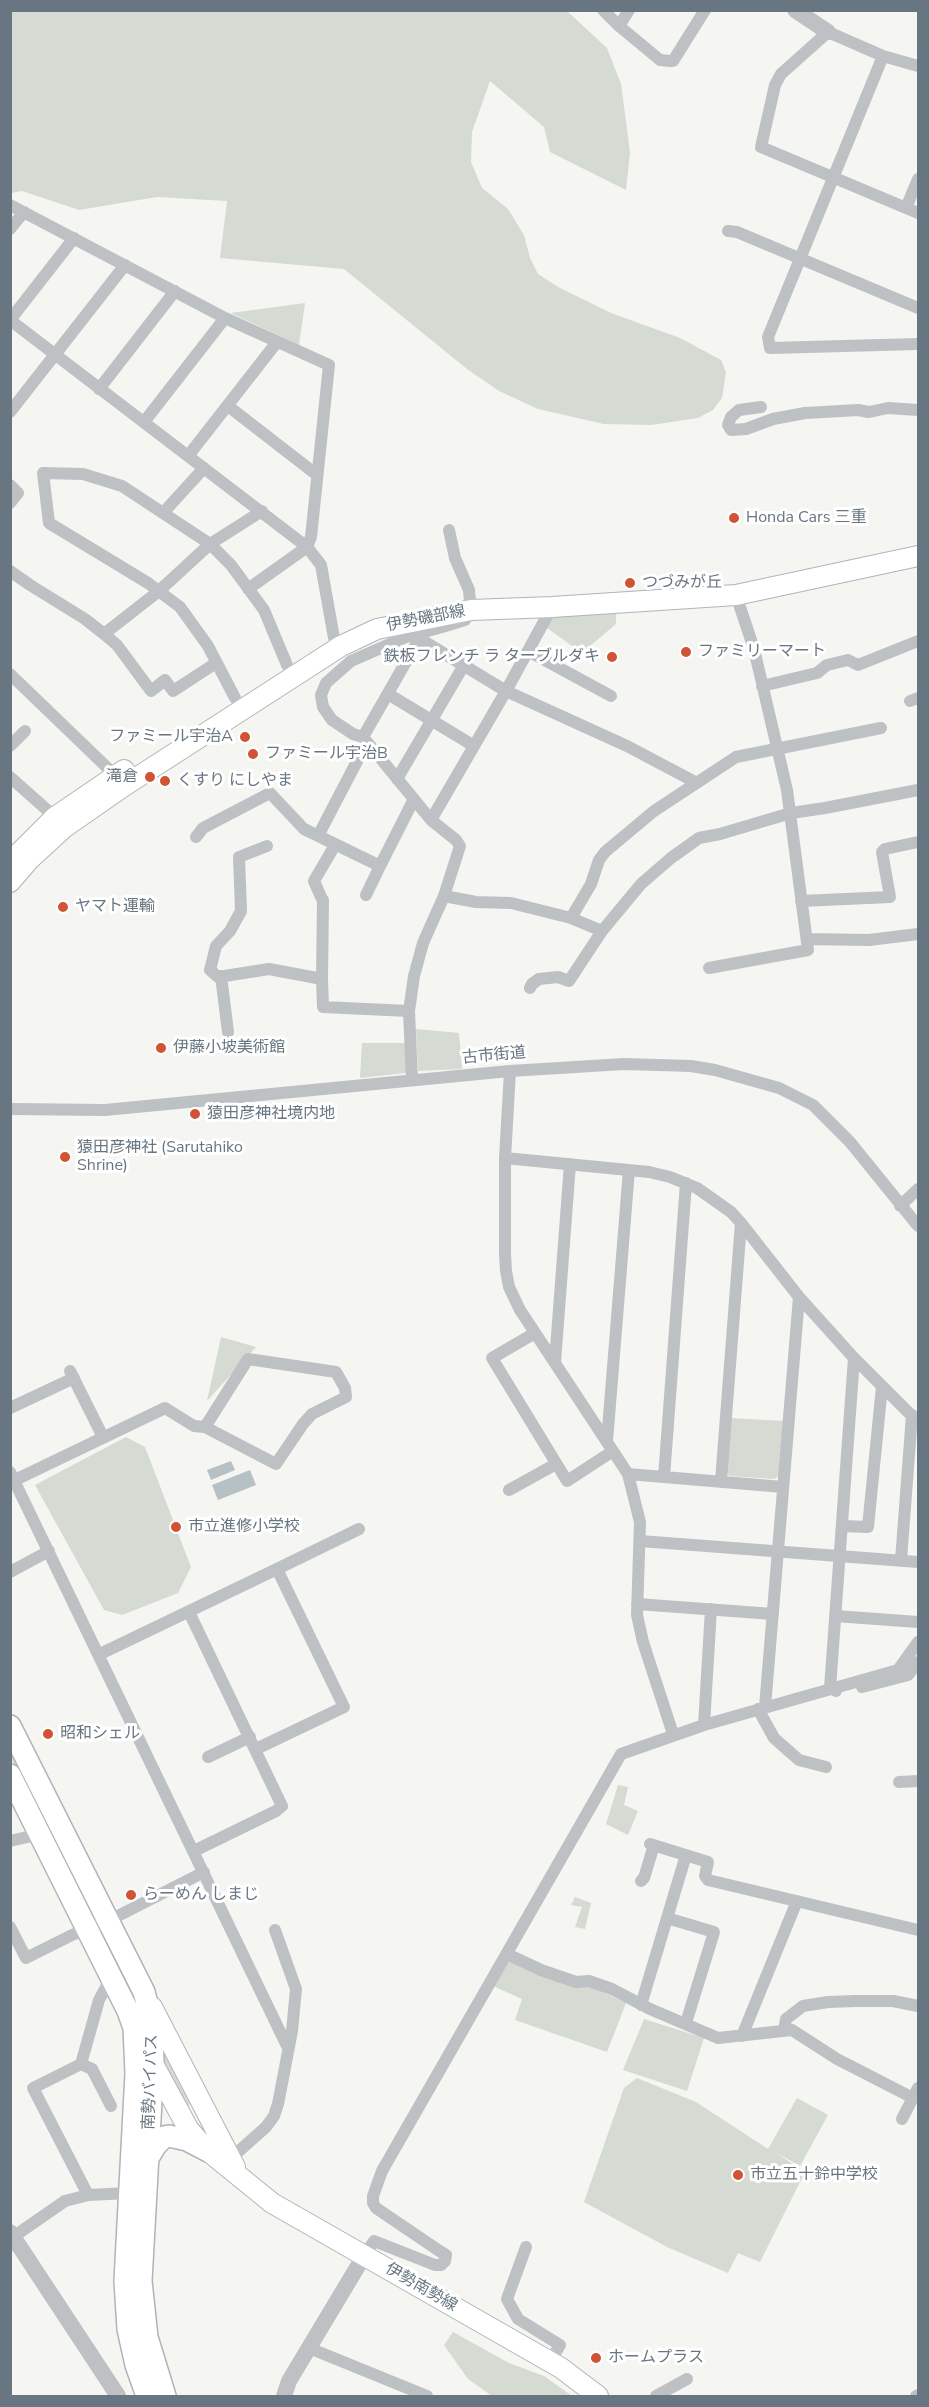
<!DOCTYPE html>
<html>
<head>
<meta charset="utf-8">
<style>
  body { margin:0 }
  #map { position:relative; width:929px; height:2407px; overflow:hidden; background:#f5f5f2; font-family:"Nunito Sans",sans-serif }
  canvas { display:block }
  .frame { position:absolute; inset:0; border:12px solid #677680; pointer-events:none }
</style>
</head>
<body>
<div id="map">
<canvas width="929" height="2407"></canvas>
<div class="frame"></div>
</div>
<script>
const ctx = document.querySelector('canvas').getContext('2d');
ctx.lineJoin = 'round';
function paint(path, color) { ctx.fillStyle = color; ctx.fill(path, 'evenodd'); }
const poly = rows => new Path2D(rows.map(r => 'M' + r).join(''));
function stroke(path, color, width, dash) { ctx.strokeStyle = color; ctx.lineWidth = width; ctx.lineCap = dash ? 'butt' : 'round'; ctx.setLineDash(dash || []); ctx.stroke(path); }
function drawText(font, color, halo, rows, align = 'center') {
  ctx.font = font + ' "Nunito Sans","Noto Sans JP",sans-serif'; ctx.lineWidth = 6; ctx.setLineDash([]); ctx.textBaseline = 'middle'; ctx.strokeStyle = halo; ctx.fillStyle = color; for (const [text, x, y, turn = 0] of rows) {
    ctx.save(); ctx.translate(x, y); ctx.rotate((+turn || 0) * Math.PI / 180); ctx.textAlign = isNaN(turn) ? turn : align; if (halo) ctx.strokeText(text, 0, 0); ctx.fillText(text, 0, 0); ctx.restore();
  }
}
paint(poly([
  [10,11,567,11,607,48,621,84,630,152,626,190,550,152,544,127,490,81,472,132,471,162,482,188,508,209,524,235,530,258,538,274,558,287,611,313,680,338,721,360,726,372,722,398,713,410,698,418,651,425,604,424,538,409,499,391,467,369,344,269,220,258,227,201,157,197,79,210,22,191,11,193],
  [305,303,299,345,231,313],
  [616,612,616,624,582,653,547,628,554,615],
  [416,1029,459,1033,462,1069,418,1071],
  [362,1043,408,1043,406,1073,360,1078],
  [221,1337,256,1347,207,1401],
  [730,1418,784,1421,780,1475,774,1479,729,1476,727,1472],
  [126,1437,145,1447,191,1567,178,1593,122,1615,104,1610,35,1485],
  [10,1745,90,1906,87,1909,11,1758],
  [618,1785,628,1787,624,1805,638,1811,628,1835,606,1824],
  [575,1897,591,1903,585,1929,575,1927,582,1907,571,1905],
  [507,1961,588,1985,626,2003,607,2052,515,2020,522,1999,493,1986],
  [644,2019,704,2038,687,2091,623,2070],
  [165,2055,190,2104,186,2107,159,2059],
  [637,2078,696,2102,768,2149,797,2098,828,2115,800,2166,775,2152,805,2172,760,2262,738,2253,728,2273,667,2247,584,2202,624,2088],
  [453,2332,509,2363,544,2376,572,2396,492,2396,468,2379,444,2345]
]), '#d5dad2');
paint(poly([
  [231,1461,235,1470,211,1480,207,1470],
  [250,1470,256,1485,218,1500,212,1485]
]), '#b5c1c4');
const primary = poly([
  [16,856,55,817,124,770],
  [10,882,29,860,65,827,124,786,341,646,377,629,471,610,552,607,736,595,918,556],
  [152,2007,235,2167],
  [151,2060,189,2130,208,2151,272,2203,561,2368,598,2396]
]);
const trunk = poly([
  [10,1726,144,1992,152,2022,153,2065,141,2281,147,2337,165,2396],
  [10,1775,128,2011,134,2028,136,2073,125,2281,128,2329,136,2365,147,2396],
  [148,2158,156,2145,164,2137,169,2136,187,2140,208,2151]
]);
stroke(primary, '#b0b5b8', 22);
stroke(trunk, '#b0b4b7', 24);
stroke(poly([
  [603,10,619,26,660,60,670,61,673,61,705,10],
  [619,26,629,10],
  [883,56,828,32,781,74,775,85,761,147,918,213],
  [918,66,883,56,768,337,770,348,918,344],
  [10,205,225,318,329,365,311,537,307,547,248,589],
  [906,208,918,179],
  [10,229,24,212],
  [728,231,737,232,918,308],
  [10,320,307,547,321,565,334,638],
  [10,320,74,238],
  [99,389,175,291],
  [228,406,317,475],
  [761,407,739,410,731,417,728,425,731,430,746,429,773,419,805,413,858,410,869,412,888,408,918,410],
  [10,412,125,265],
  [144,422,225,318],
  [188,456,277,342],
  [10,485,18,493,10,503],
  [163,513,204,468],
  [449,530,455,558,469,590,470,601],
  [10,571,30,585,85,619,104,634,117,645,151,691,165,680,173,691,216,663],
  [104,634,159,591,210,544,262,511],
  [528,651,611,696],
  [10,674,119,779],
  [762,686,817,673,827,665,848,660,858,665,918,641],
  [388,694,474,746],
  [235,698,208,646,180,607,148,583,49,523,43,473,83,474,122,486,210,544,231,565,264,610,287,665],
  [910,701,918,698],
  [363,737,415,646,425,642,506,691,627,746,697,783],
  [10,746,25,731],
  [10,777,55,817],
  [397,779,464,665],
  [431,820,506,691,552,607],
  [318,836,367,742],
  [196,837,203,828,270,793,304,829,380,866,414,799],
  [267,846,239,857,241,911,230,931,216,946,210,970,218,977,269,969,322,979,323,1007,409,1011],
  [366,895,380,866],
  [444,896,476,902,511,903,571,918,602,931,641,884,671,858,699,838,720,834,791,813,825,808,918,790],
  [321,897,314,881,335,845],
  [801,901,890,897,882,852,885,849,918,842],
  [571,918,591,884,599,860,605,852,654,811,736,757,881,728],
  [807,939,869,940,918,934],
  [709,968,808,950,787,790,754,649,736,595],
  [221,976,228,1032],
  [322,979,323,900],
  [530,988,532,984,539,979,558,977,569,981,602,931],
  [510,1071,505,1158,505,1254,506,1271,509,1287,520,1310,628,1474,640,1522,637,1615,643,1642,673,1734],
  [412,1080,409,1011,414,976,423,943,444,896,460,846,456,840,431,820,363,737,353,734,332,720,323,707,321,695,326,683,351,661,406,637,442,627,465,620,467,616],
  [10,1109,105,1110,510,1071,624,1064,691,1066,715,1070,779,1088,813,1105,850,1142,918,1226],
  [505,1158,649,1172,670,1177,697,1188,731,1212,741,1223,799,1297,854,1358,918,1422],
  [900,1206,918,1189],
  [535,1333,492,1358,567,1481,613,1451],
  [248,1359,336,1372,345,1388,346,1397,312,1414,303,1424,276,1464,205,1427,248,1359],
  [555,1362,570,1164],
  [70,1371,103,1437],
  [10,1408,74,1378],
  [607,1441,629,1170],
  [10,1472,287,2046],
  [628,1474,783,1487],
  [664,1477,686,1183],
  [15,1480,165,1408,194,1426,205,1427],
  [721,1481,741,1223],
  [509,1490,556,1464],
  [842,1526,868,1527,882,1386],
  [640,1541,918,1562],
  [901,1560,912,1415],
  [277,1569,359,1529],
  [10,1572,49,1551],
  [637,1604,773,1614],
  [189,1612,282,1806,276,1811,194,1851],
  [835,1616,918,1622],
  [100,1654,277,1569,344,1707,256,1749],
  [862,1687,908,1675,918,1662],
  [836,1691,830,1688,854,1358],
  [765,1707,799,1297],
  [758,1709,774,1738,799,1760,826,1767],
  [704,1725,711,1609],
  [208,1757,250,1737],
  [899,1782,918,1781],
  [10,1841,40,1834],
  [650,1844,708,1862,705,1876,708,1880,918,1930],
  [641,1881,644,1878,654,1845],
  [667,1918,714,1932,686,2023],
  [10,1927,26,1958,72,1935,108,1921,204,1872],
  [507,1954,541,1970,576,1982,589,1981,612,1989,650,2009,718,2038,792,2030,837,2059,913,2098],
  [111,1978,99,2000,81,2064,33,2088,88,2195,129,2193],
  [641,2005,686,1855],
  [784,2031,786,2019,803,2006,828,2002,855,2001,893,2001,918,2006],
  [742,2036,797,1901],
  [81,2064,92,2069,111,2106],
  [902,2119,918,2088],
  [230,2159,266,2127,274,2116,278,2104,292,2031,296,1989,275,1930],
  [13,2237,65,2201,88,2195],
  [526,2247,507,2299,518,2319,560,2345,550,2362],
  [364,2256,374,2241,435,2265,441,2265,445,2261,446,2255,441,2252,376,2208,373,2203,373,2196,382,2171,621,1754,704,1725,898,1670,918,1642],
  [309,2348,427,2396],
  [656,2396,687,2379],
  [916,2396,918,2395]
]), '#bdc1c4', 12);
stroke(poly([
  [795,10,828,32],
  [10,2232,118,2396],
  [284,2396,289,2381,364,2256]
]), '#bdc1c4', 16);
stroke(primary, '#fff', 20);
stroke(trunk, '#fff', 21);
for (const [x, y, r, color] of [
  [734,518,6,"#d15336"],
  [630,583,6,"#d15336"],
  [686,652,6,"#d15336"],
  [612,657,6,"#d15336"],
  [245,737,6,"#d15336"],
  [253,754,6,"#d15336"],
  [150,777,6,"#d15336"],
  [165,781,6,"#d15336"],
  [63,907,6,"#d15336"],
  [161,1048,6,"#d15336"],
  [195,1114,6,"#d15336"],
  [65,1157,6,"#d15336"],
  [176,1527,6,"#d15336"],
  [48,1734,6,"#d15336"],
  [131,1895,6,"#d15336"],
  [738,2175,6,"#d15336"],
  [596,2358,6,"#d15336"]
]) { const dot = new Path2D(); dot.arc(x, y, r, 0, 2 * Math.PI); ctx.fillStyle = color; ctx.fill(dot); stroke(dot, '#fff', 2); }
drawText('16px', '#677680', '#fff', [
  ["Honda Cars 三重",746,518],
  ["つづみが丘",642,583],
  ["ファミリーマート",698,652],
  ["鉄板フレンチ ラ ターブルダキ",600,657,"right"],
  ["ファミール宇治A",233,737,"right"],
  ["ファミール宇治B",265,754],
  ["滝倉",138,777,"right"],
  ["くすり にしやま",177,781],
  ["ヤマト運輸",75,907],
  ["伊藤小坡美術館",173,1048],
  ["猿田彦神社境内地",207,1114],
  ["猿田彦神社 (Sarutahiko",77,1148],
  ["Shrine)",77,1166],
  ["市立進修小学校",188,1527],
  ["昭和シェル",60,1734],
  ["らーめん しまじ",143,1895],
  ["市立五十鈴中学校",750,2175],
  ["ホームプラス",608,2358]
], 'left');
drawText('16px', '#677680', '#fff', [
  ["伊勢磯部線",426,619,-11],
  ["古市街道",494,1056,-5],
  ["南勢バイパス",151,2082,-88],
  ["伊勢南勢線",421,2288,30]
]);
</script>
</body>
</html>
